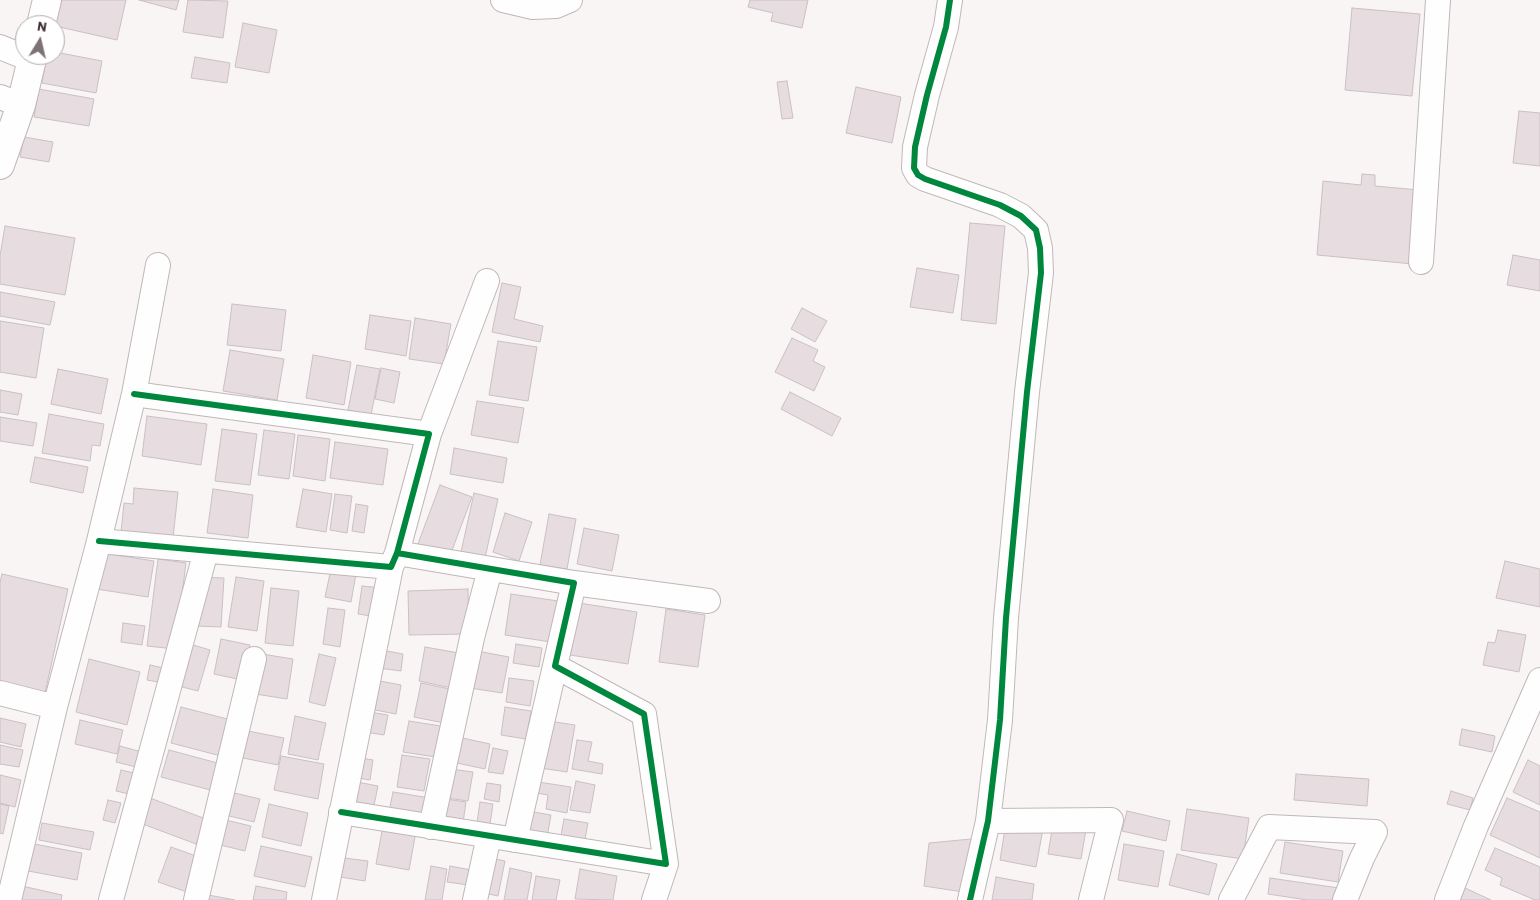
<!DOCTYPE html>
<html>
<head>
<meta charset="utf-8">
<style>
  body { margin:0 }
  #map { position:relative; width:1540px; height:900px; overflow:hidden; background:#faf5f5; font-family:Barlow,sans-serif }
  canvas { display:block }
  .north { position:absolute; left:15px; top:15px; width:50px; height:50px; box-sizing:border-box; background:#fff; border:1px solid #b1abab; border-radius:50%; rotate:9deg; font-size:14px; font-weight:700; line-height:20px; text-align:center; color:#3b2c2e }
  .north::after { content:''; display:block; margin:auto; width:18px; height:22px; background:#7e7274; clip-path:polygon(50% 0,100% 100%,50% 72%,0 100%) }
</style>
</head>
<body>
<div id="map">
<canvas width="1540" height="900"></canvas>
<div class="north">N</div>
</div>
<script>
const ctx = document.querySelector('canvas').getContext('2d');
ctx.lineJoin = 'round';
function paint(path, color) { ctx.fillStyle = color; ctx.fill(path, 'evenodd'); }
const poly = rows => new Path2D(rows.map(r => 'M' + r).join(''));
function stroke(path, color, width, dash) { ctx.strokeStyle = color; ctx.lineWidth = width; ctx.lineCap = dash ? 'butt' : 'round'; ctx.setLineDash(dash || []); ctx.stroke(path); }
const building = poly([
  [60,0,126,0,117,40,55,26,60,0],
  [139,0,179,0,176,10,139,0],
  [188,0,228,1,223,38,183,32,188,0],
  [750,0,808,0,802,28,771,21,773,13,748,7,750,0],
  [1352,8,1420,14,1412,96,1345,90,1352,8],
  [243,23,277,30,269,73,235,67,243,23],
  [55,52,102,61,96,93,42,83,47,55,55,55,55,52],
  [195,57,230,63,227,83,191,78,195,57],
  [787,81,793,118,782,119,777,82,787,81],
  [856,87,901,97,892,143,846,133,856,87],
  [39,89,94,99,89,126,34,117,39,89],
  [1519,111,1540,113,1540,166,1513,163,1519,111],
  [24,137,53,142,49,162,20,157,24,137],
  [1362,174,1375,175,1375,186,1419,190,1413,264,1317,255,1323,181,1361,185,1362,174],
  [970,223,1005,226,996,324,961,320,970,223],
  [5,226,75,238,65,295,0,284,0,256,5,226],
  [1513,255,1540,260,1540,291,1507,285,1513,255],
  [917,268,959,275,953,313,910,307,917,268],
  [502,283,521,287,514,319,543,326,540,342,492,332,502,283],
  [0,292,55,302,50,325,0,316,0,292],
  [232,304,286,310,281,351,227,345,232,304],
  [802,308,827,321,815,342,791,329,802,308],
  [370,315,411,321,406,356,365,349,370,315],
  [415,318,451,324,444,364,409,359,415,318],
  [0,321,44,328,36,378,0,372,0,321],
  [792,338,818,350,813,361,825,367,814,391,775,372,792,338],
  [498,341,537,347,528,401,489,395,498,341],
  [230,350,284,359,277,400,223,391,230,350],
  [313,355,351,362,344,405,306,398,313,355],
  [357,365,380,369,371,415,348,410,357,365],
  [381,368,400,372,394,403,375,399,381,368],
  [58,369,108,379,101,414,51,404,58,369],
  [0,390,22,394,18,415,0,412,0,390],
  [790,392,841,418,832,436,781,409,790,392],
  [477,401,524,408,518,443,471,435,477,401],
  [49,414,104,424,100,446,92,445,90,461,42,453,49,414],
  [147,416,207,424,201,465,142,456,147,416],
  [0,417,37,423,33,446,0,441,0,417],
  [222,429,257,434,250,485,215,481,222,429],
  [264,430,295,434,289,479,258,475,264,430],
  [298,435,330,439,325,481,293,476,298,435],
  [335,442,388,449,383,485,330,478,335,442],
  [454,448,507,458,503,483,450,474,454,448],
  [35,457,88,467,83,493,30,482,35,457],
  [440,485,472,497,448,561,416,549,440,485],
  [134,488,178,492,173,538,121,532,124,503,133,504,134,488],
  [213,489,253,495,248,538,207,533,213,489],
  [303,489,332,494,326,532,296,527,303,489],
  [474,493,498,499,485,558,461,552,474,493],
  [335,494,352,496,347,533,330,530,335,494],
  [356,504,368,506,364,533,352,531,356,504],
  [505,513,532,522,519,561,493,552,505,513],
  [549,514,576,519,567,569,540,565,549,514],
  [584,528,619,535,612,571,577,564,584,528],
  [102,553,154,561,148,597,96,589,102,553],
  [158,559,186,563,175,649,147,646,158,559],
  [1505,561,1540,569,1540,607,1496,598,1505,561],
  [331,569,356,574,351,602,325,597,331,569],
  [2,574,68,589,45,693,0,683,0,582,2,574],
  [199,577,224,578,221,627,196,626,199,577],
  [236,577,264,581,257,631,228,627,236,577],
  [362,586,382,588,378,617,358,614,362,586],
  [271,588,299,591,293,646,265,643,271,588],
  [468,589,469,634,409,635,408,591,468,589],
  [511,594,558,601,551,642,505,635,511,594],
  [579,603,637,612,628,664,570,655,579,603],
  [328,608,345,610,340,647,323,644,328,608],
  [666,609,705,615,698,667,659,662,666,609],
  [123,623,145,626,142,645,121,642,123,623],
  [1498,630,1526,635,1519,672,1483,665,1488,642,1495,643,1498,630],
  [221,639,250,645,242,680,214,674,221,639],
  [190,644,210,650,198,691,178,686,190,644],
  [516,644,542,648,539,667,513,663,516,644],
  [425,647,459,653,452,688,419,681,425,647],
  [381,650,403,654,401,671,378,668,381,650],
  [477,651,509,657,502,693,470,688,477,651],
  [262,654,293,659,287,699,255,694,262,654],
  [319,654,336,658,325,706,309,702,319,654],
  [89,659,140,672,127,725,76,712,89,659],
  [150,665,172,670,169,684,147,680,150,665],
  [509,678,534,681,530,706,506,702,509,678],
  [380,681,401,685,396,714,375,710,380,681],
  [421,683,450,689,444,723,414,717,421,683],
  [181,707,235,721,225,757,171,743,181,707],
  [505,707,531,711,526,739,501,735,505,707],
  [369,712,388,715,384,735,365,732,369,712],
  [295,716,326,723,318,760,288,754,295,716],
  [0,718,26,724,21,747,0,742,0,718],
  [80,720,123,730,117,754,75,744,80,720],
  [409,721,441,726,435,757,403,752,409,721],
  [549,721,575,725,567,772,540,768,549,721],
  [1462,729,1495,736,1492,752,1459,745,1462,729],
  [248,731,284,738,278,765,243,758,248,731],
  [458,737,490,744,485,769,452,762,458,737],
  [577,740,592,742,588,761,603,764,602,774,572,769,577,740],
  [0,745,23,750,19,767,0,764,0,745],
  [120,746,149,754,144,769,116,762,120,746],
  [493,748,508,751,503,774,488,772,493,748],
  [169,750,225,765,218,792,161,777,169,750],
  [402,755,430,759,424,791,397,787,402,755],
  [281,756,324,764,318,799,274,790,281,756],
  [355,757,373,760,370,780,352,777,355,757],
  [1528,760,1540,766,1540,805,1513,792,1528,760],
  [451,769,473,772,468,801,446,798,451,769],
  [121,770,143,775,138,796,116,791,121,770],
  [1296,774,1369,779,1367,806,1294,800,1296,774],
  [0,775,21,780,15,807,0,803,0,775],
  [352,781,378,786,372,815,346,810,352,781],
  [576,781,595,785,590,813,570,810,576,781],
  [538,782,571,787,567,813,546,809,548,795,536,793,538,782],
  [487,783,501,785,499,802,484,799,487,783],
  [226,791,260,799,254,822,221,814,226,791],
  [1451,791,1473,798,1470,810,1447,804,1451,791],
  [393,792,430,798,426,824,388,817,393,792],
  [150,798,206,819,196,844,140,823,150,798],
  [439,798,466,802,462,830,435,826,439,798],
  [1507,798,1540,812,1540,858,1490,835,1507,798],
  [108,800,121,803,115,823,103,820,108,800],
  [480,802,493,804,489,831,476,829,480,802],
  [0,804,9,806,3,834,0,833,0,804],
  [269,804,308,813,301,846,262,837,269,804],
  [1187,809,1249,818,1243,859,1181,850,1187,809],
  [528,811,551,815,546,843,524,840,528,811],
  [1127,811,1170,821,1166,841,1122,831,1127,811],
  [217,818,251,826,245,851,212,843,217,818],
  [564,819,588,823,583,850,559,846,564,819],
  [384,820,417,826,409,870,376,864,384,820],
  [42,823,94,832,90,850,39,840,42,823],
  [1006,823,1043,829,1036,867,1000,860,1006,823],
  [1053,824,1086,830,1081,859,1048,854,1053,824],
  [971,839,963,892,924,886,929,843,971,839],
  [1285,842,1343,851,1338,882,1280,873,1285,842],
  [34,844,82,853,77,880,28,871,34,844],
  [1124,844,1164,851,1158,887,1118,880,1124,844],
  [261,846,312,857,305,887,254,876,261,846],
  [171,847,199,857,187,892,158,882,171,847],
  [1495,848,1540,867,1540,900,1535,900,1500,885,1502,878,1485,870,1495,848],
  [1177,854,1217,864,1209,895,1169,885,1177,854],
  [337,857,368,861,365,881,334,876,337,857],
  [486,857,505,861,498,896,479,892,486,857],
  [431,866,447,869,442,900,425,900,431,866],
  [450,866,477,871,475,886,447,882,450,866],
  [510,868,532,873,527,900,504,900,510,868],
  [580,869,617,876,613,900,575,899,580,869],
  [536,876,560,880,556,900,532,900,536,876],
  [996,877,1034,884,1032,900,992,900,996,877],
  [1270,878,1339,888,1337,900,1307,900,1268,894,1270,878],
  [22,886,62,895,61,900,19,900,22,886],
  [256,886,287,892,286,900,253,900,256,886],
  [1465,888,1491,900,1460,900,1465,888],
  [203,894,235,900,202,900,203,894]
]);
paint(building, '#e7dde1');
stroke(building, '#c9c0c3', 1);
const minor = poly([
  [503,0,533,7,556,6,570,0],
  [950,0,946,27,927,95,915,147,914,168,918,175,925,179,1000,205,1021,216,1036,230,1040,248,1041,273,1027,392,1006,618,1000,720,988,821,970,900],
  [0,47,32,60],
  [0,97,21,105],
  [1421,262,1438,0],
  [429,434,487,281],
  [99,541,391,567,397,553,429,434,134,394],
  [574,583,708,601],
  [0,693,55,707],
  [341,812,666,864,644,714,555,666,574,583,397,553],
  [988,821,1111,820,1091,900],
  [431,827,472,638,490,569],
  [515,840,555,666],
  [9,900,55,707,99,541,134,394,158,265],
  [111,900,206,551],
  [196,900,254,659],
  [324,900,391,567],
  [475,900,489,836],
  [654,900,666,864],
  [1231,900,1269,827,1375,832,1362,858,1345,900],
  [1447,900,1476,826,1540,680]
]);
const tertiary = poly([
  [41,25,47,0],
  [0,165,21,105,33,55]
]);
stroke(minor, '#c0b7b8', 26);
stroke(tertiary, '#c0b7b8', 30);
stroke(minor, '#fefefe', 24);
stroke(tertiary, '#fefefe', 28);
stroke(poly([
  [950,0,946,27,927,95,915,147,914,168,918,175,925,179,1000,205,1021,216,1036,230,1040,248,1041,273,1027,392,1006,618,1000,720,988,821,970,900],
  [99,541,391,567,397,553,429,434,134,394],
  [341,812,666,864,644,714,555,666,574,583,397,553]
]), '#00873e', 6);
</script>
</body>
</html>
